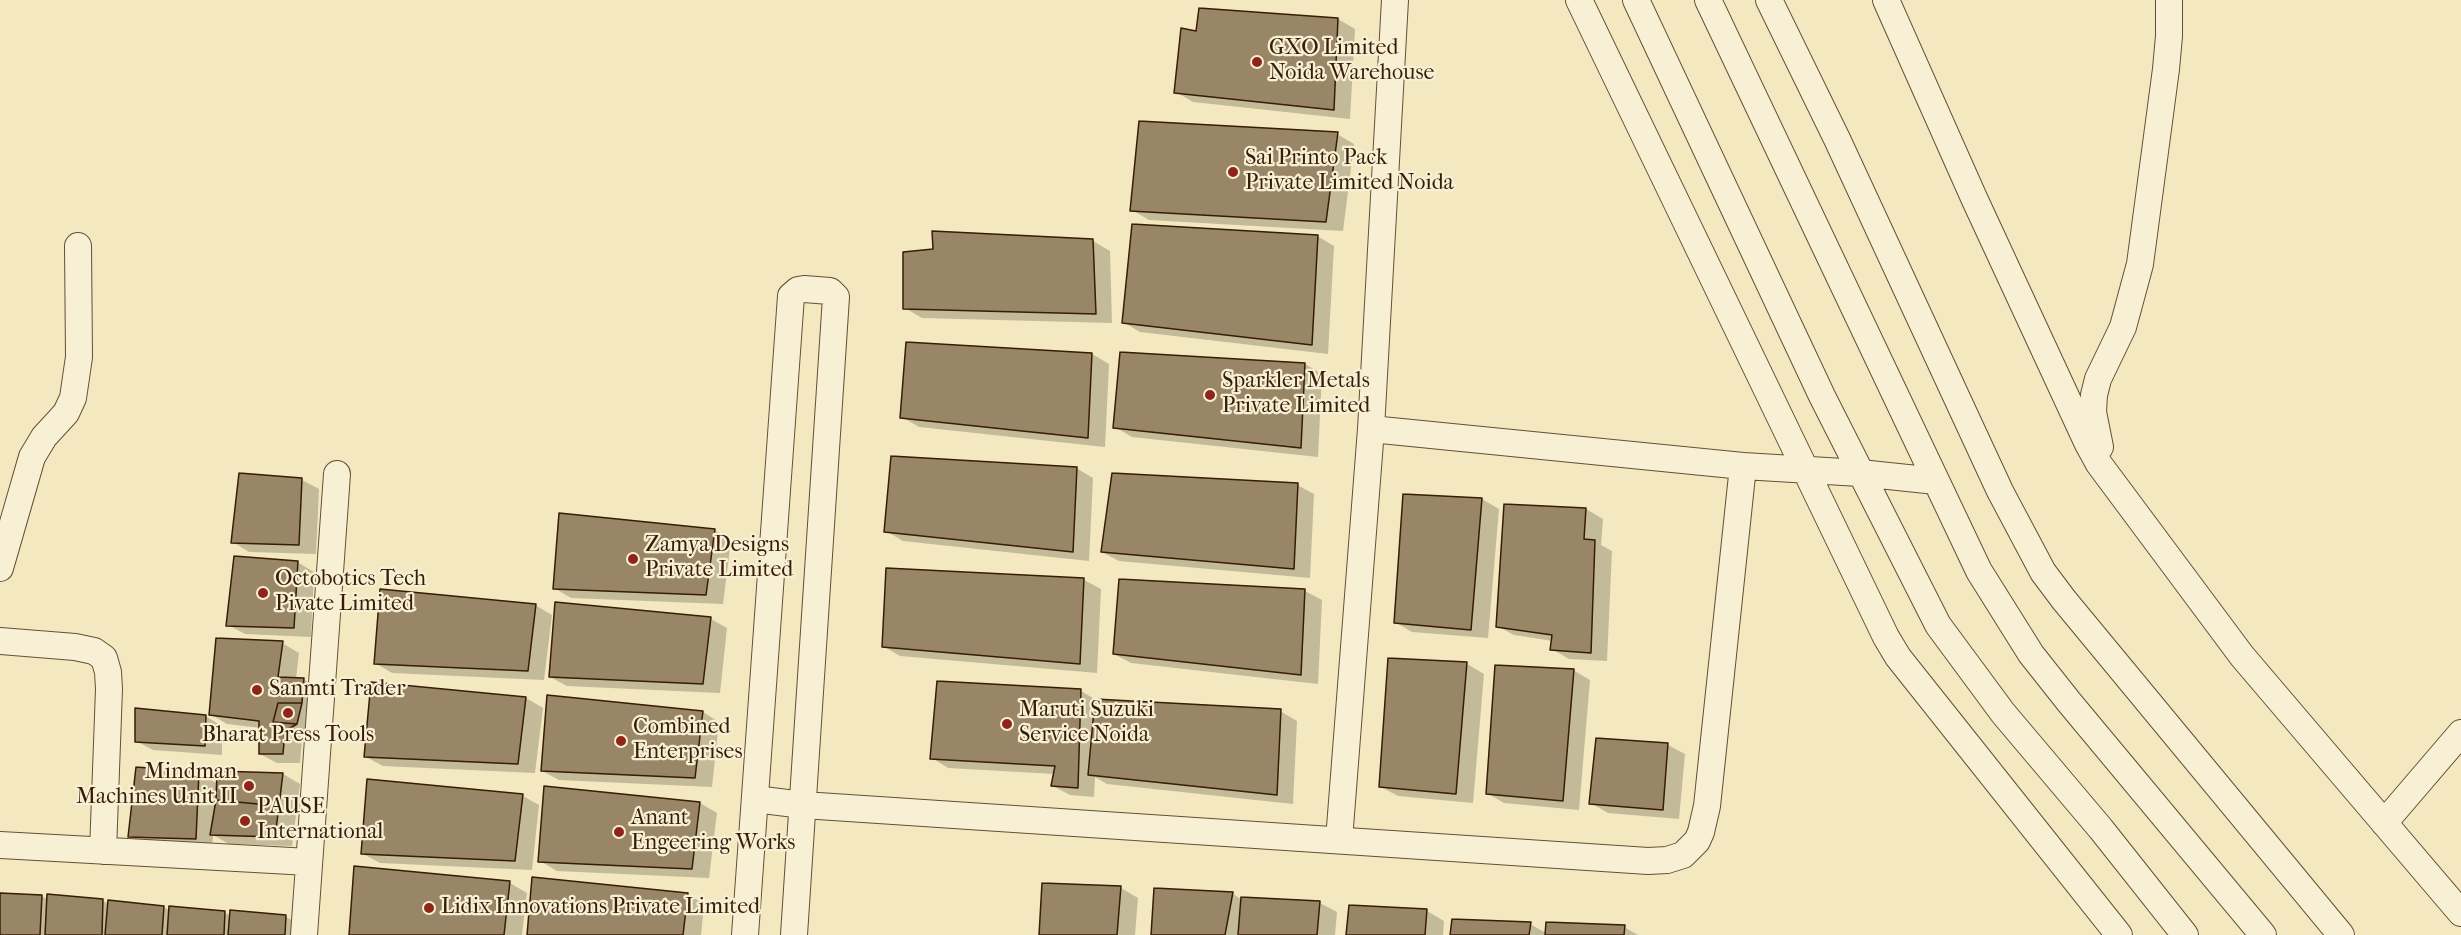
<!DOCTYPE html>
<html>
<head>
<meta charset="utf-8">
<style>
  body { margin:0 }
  canvas { display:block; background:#f3e8bf }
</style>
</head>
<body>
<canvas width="2461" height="935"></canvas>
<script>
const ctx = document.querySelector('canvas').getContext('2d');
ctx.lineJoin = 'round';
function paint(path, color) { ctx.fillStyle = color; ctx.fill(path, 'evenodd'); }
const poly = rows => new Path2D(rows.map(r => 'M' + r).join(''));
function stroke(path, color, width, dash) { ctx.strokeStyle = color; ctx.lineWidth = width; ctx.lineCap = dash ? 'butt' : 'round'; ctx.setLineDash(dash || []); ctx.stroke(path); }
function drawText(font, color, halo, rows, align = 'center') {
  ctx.font = font + ' "IM FELL French Canon",serif'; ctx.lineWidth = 4.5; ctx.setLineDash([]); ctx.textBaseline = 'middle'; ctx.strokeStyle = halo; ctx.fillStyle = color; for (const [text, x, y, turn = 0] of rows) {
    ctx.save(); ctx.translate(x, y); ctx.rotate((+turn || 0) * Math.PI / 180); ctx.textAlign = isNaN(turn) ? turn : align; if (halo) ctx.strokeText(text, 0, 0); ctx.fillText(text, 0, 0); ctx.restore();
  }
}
paint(poly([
  [1338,19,1355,29,1350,119,1193,102,1176,92,1197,33],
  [1337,134,1354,144,1343,231,1149,220,1132,210],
  [1317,236,1334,246,1328,354,1140,332,1123,322],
  [1093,241,1110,251,1112,323,922,318,905,308],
  [908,344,1092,354,1109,364,1105,447,919,427,902,417],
  [1305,364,1322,374,1318,457,1132,437,1115,427],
  [1076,468,1093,478,1089,561,903,541,886,531],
  [302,480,319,489,316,554,249,552,233,542],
  [1297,485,1314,494,1310,578,1119,561,1102,552],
  [1482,499,1499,509,1488,638,1412,632,1395,622],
  [1506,506,1586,509,1603,519,1601,545,1612,551,1607,661,1569,659,1552,649,1553,641,1514,635,1497,626],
  [714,530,731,540,723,604,571,598,554,588],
  [297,562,314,572,311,637,245,634,228,625],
  [1084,580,1101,589,1097,673,900,656,883,646],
  [1305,591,1322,600,1318,684,1131,663,1114,654],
  [535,605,552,615,544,680,392,673,375,663],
  [711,619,727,628,720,693,567,686,550,677],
  [282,643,299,653,296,679,303,679,320,689,314,734,302,740,300,763,277,763,260,754,261,728,227,724,210,714],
  [1390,660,1467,664,1484,674,1473,803,1398,796,1381,787],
  [1573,670,1590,680,1579,810,1504,803,1487,793],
  [372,683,526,698,543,708,535,773,383,766,366,757],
  [1081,691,1098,701,1280,711,1297,721,1293,804,1107,784,1095,777,1094,797,1070,795,1053,786,1055,774,948,768,932,758],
  [703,712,719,722,712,787,559,780,542,771],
  [205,716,222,726,222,755,153,750,136,741],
  [1668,745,1685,754,1679,819,1608,813,1591,803],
  [218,772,283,774,300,784,292,846,229,844,213,835,212,848,146,846,129,836,199,773,218,784],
  [523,796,539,805,532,870,380,863,363,854],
  [700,803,717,813,709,878,557,871,540,861],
  [510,883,527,893,522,935,350,935],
  [1044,884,1121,888,1138,898,1135,935,1040,935],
  [1155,890,1233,894,1241,899,1320,903,1337,912,1335,935,1153,935],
  [687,894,704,904,701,935,529,935],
  [0,895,42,896,48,900,103,901,109,904,163,907,171,911,171,908,225,913,231,916,286,917,302,926,302,935,0,935],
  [1350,907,1427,911,1444,921,1443,935,1348,935],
  [1530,924,1546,933,1624,927,1638,935,1452,935]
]), '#0003');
const building = poly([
  [1199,8,1338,18,1334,110,1174,93,1181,28,1196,31,1199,8],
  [1139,121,1338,132,1326,222,1130,211,1139,121],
  [1132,224,1318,235,1312,345,1122,323,1132,224],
  [932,231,1093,239,1096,314,903,309,903,252,933,249,932,231],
  [906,342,1092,353,1088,438,900,418,906,342],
  [1120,352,1305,363,1301,448,1113,428,1120,352],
  [891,456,1077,467,1073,552,884,532,891,456],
  [239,473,302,478,299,545,231,543,239,473],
  [1112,473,1298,483,1294,569,1101,552,1112,473],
  [1403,494,1482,498,1471,630,1394,623,1403,494],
  [1504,504,1586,508,1584,539,1595,540,1591,653,1550,650,1552,635,1496,627,1504,504],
  [559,513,715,529,706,595,553,589,559,513],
  [234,556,298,561,294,628,226,626,234,556],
  [886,568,1084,578,1080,664,882,647,886,568],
  [1119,579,1305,589,1301,675,1113,654,1119,579],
  [380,589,536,604,528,671,374,664,380,589],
  [555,602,711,617,703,684,549,677,555,602],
  [216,638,283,641,278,677,304,678,302,703,278,703,273,722,297,724,285,731,283,754,259,754,259,721,209,715,216,638],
  [1388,658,1467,662,1456,794,1379,787,1388,658],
  [1495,665,1574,669,1563,801,1486,794,1495,665],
  [937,681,1081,689,1078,788,1051,786,1055,766,930,759,937,681],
  [371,682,526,697,518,764,364,757,371,682],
  [547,695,703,711,695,778,541,771,547,695],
  [1095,699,1281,709,1277,795,1088,775,1095,699],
  [278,703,302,703,297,724,273,722,278,703],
  [135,708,206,715,205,746,135,742,135,708],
  [1596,738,1668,743,1663,810,1589,804,1596,738],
  [136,767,199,772,196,839,128,837,136,767],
  [217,771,283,773,279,806,216,800,217,771],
  [367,779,523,794,515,861,361,854,367,779],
  [544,786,700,802,692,869,538,862,544,786],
  [216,800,279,806,275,837,210,835,216,800],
  [354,866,510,881,504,935,349,935,354,866],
  [532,877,688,893,683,935,527,935,532,877],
  [1042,883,1121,886,1117,935,1039,935,1042,883],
  [1154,888,1233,892,1225,935,1151,935,1154,888],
  [0,893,42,895,40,935,0,935,0,893],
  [47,894,103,899,102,935,45,935,47,894],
  [1241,897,1320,901,1317,935,1238,935,1241,897],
  [108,900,164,906,162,935,105,935,108,900],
  [1349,905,1427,909,1425,935,1346,935,1349,905],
  [169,906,225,911,224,935,167,935,169,906],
  [230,910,286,915,285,935,228,935,230,910],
  [1452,919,1531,922,1529,935,1450,935,1452,919],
  [1546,922,1625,925,1624,935,1545,935,1546,922]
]);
paint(building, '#998666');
stroke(building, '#371c06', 1.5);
const minor = poly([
  [1579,0,1886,637,1898,657,2119,935],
  [1636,0,1822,396,1938,625,2003,713,2101,829,2185,935],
  [1708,0,1979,571,2031,654,2069,702,2263,935],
  [1769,0,1837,139,2000,491,2043,572,2064,600,2341,935],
  [1886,0,1974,198,2088,444,2099,464,2242,656,2461,913],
  [1371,429,1743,466,1860,473,1936,481],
  [2100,447,2093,412,2094,395,2098,379,2123,327,2140,264,2166,69,2169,36,2169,0],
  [0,568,32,457,44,437,66,413,73,398,79,357,78,246],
  [0,641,75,647,94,651,104,658,108,672,109,689,103,851],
  [755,799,803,805,1648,861,1667,860,1683,855,1697,841,1701,832,1707,806,1743,466],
  [2384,823,2461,733],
  [1339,840,1371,429,1395,0],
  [0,845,309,862],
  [304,935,337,474],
  [745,935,791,296,798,290,804,289,830,291,836,297,794,935]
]);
stroke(minor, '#664f34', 28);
stroke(minor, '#f7f0d5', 26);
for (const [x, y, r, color] of [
  [1257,62,6,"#8f2418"],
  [1233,172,6,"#8f2418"],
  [1210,395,6,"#8f2418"],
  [633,559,6,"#8f2418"],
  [263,593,6,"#8f2418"],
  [257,690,6,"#8f2418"],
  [288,713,6,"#8f2418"],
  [1007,724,6,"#8f2418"],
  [621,741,6,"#8f2418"],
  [249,786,6,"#8f2418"],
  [245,821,6,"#8f2418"],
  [619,832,6,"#8f2418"],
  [429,908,6,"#8f2418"]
]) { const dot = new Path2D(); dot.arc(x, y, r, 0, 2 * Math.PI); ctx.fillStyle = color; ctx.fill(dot); stroke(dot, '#f7f0d5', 2); }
drawText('22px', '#371c06', '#f7f0d5', [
  ["GXO Limited",1269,49],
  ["Noida Warehouse",1269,74],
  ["Sai Printo Pack",1245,159],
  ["Private Limited Noida",1245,184],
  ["Sparkler Metals",1222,382],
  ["Private Limited",1222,407],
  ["Zamya Designs",645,546],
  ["Private Limited",645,571],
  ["Octobotics Tech",275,580],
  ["Pivate Limited",275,605],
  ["Sanmti Trader",269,690],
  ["Maruti Suzuki",1019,711],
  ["Service Noida",1019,736],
  ["Combined",633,728],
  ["Enterprises",633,753],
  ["Bharat Press Tools",288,736,"center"],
  ["Mindman",237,773,"right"],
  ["Machines Unit II",237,798,"right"],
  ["PAUSE",257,808],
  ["International",257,833],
  ["Anant",631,819],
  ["Engeering Works",631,844],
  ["Lidix Innovations Private Limited",441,908]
], 'left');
</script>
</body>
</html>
